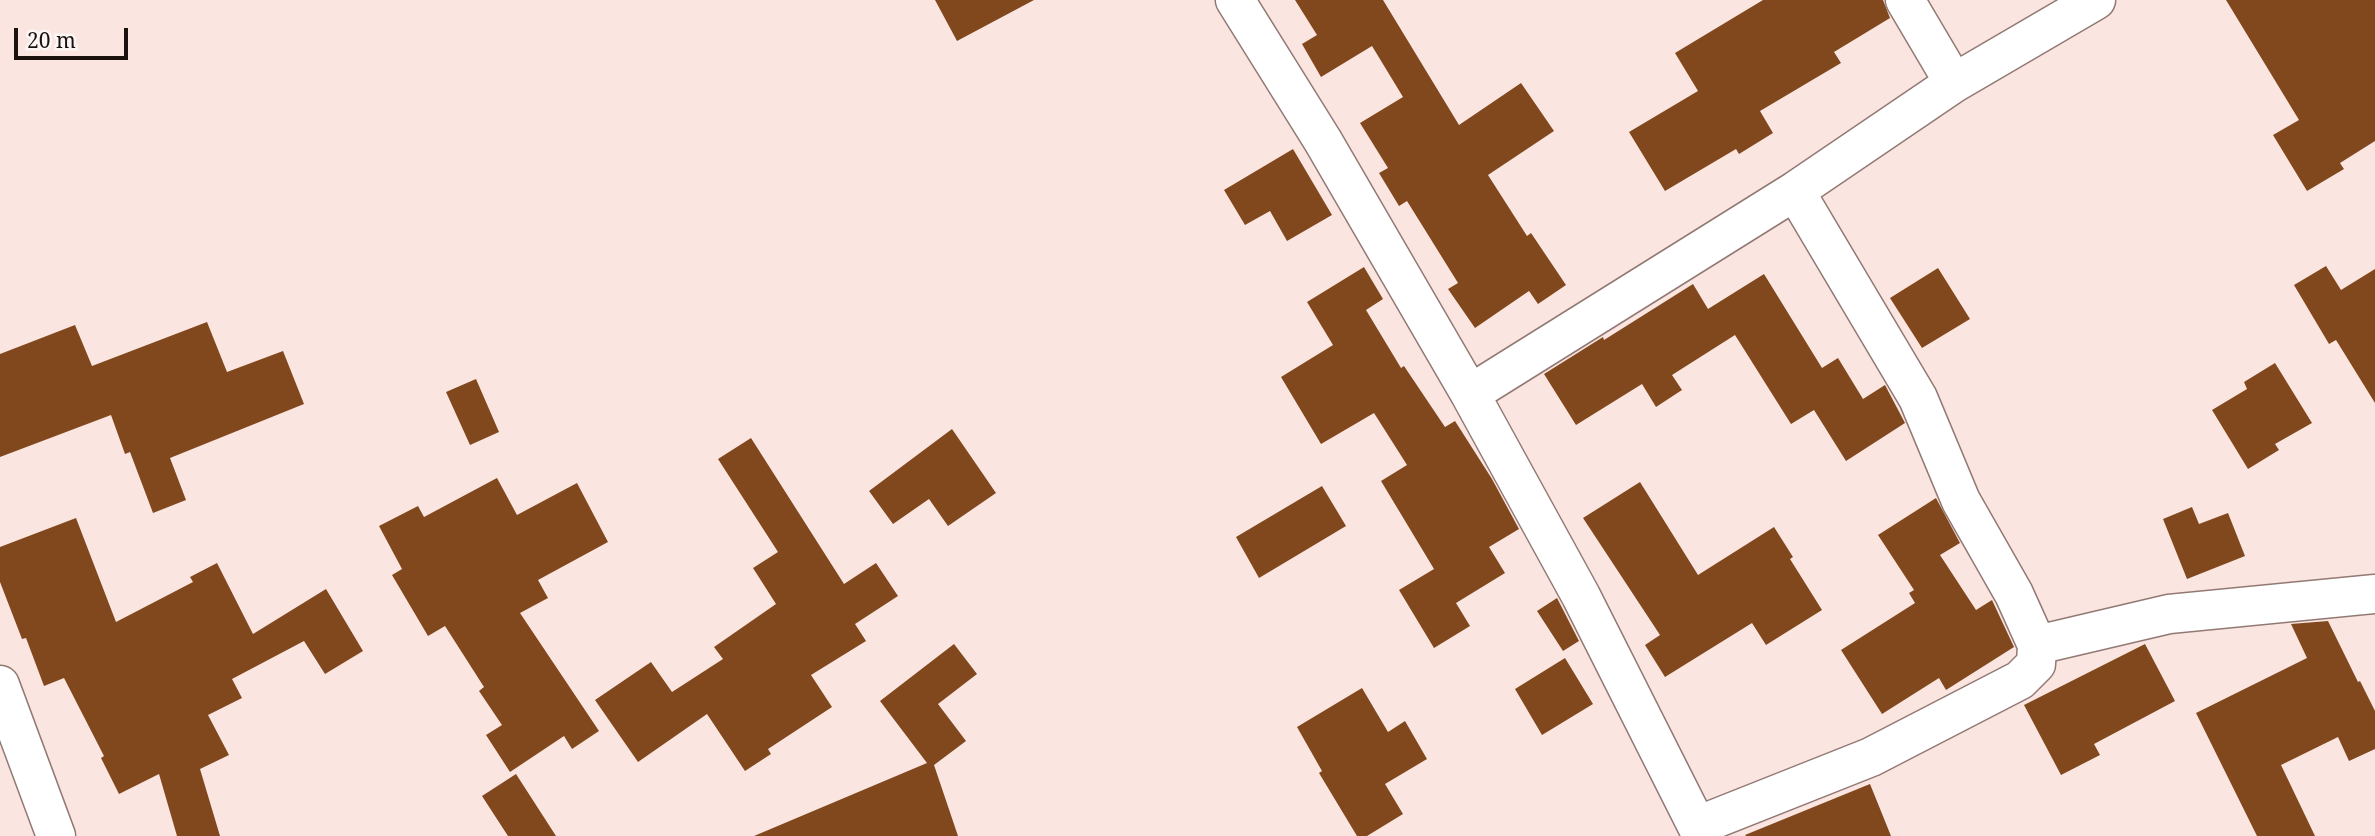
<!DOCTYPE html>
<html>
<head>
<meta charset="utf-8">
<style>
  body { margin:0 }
  #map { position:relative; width:2375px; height:836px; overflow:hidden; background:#fbe5e0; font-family:"Noto Serif",serif }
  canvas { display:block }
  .scale { position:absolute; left:14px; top:28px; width:114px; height:32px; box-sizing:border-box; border:4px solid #1b1210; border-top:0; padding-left:9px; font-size:21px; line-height:24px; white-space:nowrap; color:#1b1210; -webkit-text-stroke:5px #fcf6f5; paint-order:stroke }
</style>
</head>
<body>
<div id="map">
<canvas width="2375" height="836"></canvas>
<div class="scale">20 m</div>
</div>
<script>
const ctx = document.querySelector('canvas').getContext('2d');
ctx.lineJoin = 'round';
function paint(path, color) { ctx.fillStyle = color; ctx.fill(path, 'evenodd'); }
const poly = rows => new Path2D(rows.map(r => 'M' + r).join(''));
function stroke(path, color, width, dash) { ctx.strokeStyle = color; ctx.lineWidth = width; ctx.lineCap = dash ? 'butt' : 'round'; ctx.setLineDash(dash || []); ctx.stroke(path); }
paint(poly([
  [935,0,1034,0,957,41],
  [1295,0,1383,0,1459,125,1521,83,1554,131,1488,175,1527,236,1531,233,1566,285,1538,304,1529,291,1475,328,1448,289,1458,283,1407,201,1399,206,1379,173,1388,168,1360,123,1403,97,1372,46,1321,77,1302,44,1317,35],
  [1763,0,1883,0,1890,18,1834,52,1841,63,1760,111,1773,133,1739,154,1736,149,1665,191,1629,132,1698,91,1675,53],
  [2226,0,2375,0,2375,141,2340,163,2344,169,2307,191,2273,135,2299,120],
  [1293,149,1332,215,1287,241,1270,211,1245,225,1224,190],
  [2326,266,2341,290,2375,269,2375,403,2336,340,2329,344,2294,285],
  [1364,267,1383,299,1366,310,1401,368,1404,366,1445,427,1455,421,1492,479,1519,529,1489,547,1505,573,1456,603,1470,626,1434,648,1399,590,1434,569,1381,481,1407,465,1374,413,1321,444,1281,377,1333,345,1307,302],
  [1938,268,1970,319,1922,348,1890,298],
  [1764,274,1822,368,1838,358,1863,399,1885,385,1905,423,1846,461,1814,410,1791,424,1735,335,1672,375,1682,390,1656,407,1642,384,1576,425,1544,374,1603,337,1604,340,1693,284,1708,309],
  [207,322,227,372,283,351,304,404,170,458,186,500,153,513,130,452,125,454,111,415,0,457,0,354,75,325,92,366],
  [2275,363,2312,423,2275,444,2279,450,2248,469,2212,410,2247,389,2244,382],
  [476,379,499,432,470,445,446,392],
  [952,429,996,493,948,526,929,499,893,524,869,491],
  [751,438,844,584,876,563,898,596,855,624,866,641,811,675,832,707,768,749,771,754,745,771,707,714,638,762,595,700,651,662,672,692,723,659,714,647,776,604,753,568,778,552,718,459],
  [497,478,517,515,577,483,608,542,538,580,548,598,520,613,599,731,572,749,564,736,510,772,486,735,502,725,479,691,484,687,445,626,428,636,392,575,402,569,379,526,418,506,424,517],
  [1640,482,1698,575,1774,527,1793,557,1790,559,1822,610,1766,645,1752,623,1665,677,1645,645,1660,635,1583,518],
  [1322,486,1346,526,1259,578,1236,537],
  [1936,498,1960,543,1940,555,1976,610,1992,600,2014,647,1946,690,1939,678,1882,714,1841,650,1915,603,1909,593,1914,590,1878,535],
  [2192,507,2199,524,2228,513,2245,556,2187,579,2163,519],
  [76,518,116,622,193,582,190,577,217,563,253,634,326,589,363,651,325,674,304,641,232,679,242,698,208,715,229,755,200,769,220,836,177,836,159,774,119,794,101,758,104,756,64,678,44,686,26,638,22,639,0,582,0,547],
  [1557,598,1579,641,1563,651,1537,611],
  [2328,621,2358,682,2360,681,2375,711,2375,749,2349,761,2338,737,2281,765,2315,836,2257,836,2196,713,2307,658,2291,624],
  [954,644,977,674,938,704,966,741,934,765,958,836,754,836,927,763,880,701],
  [2145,644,2175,701,2094,744,2100,755,2061,775,2024,705],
  [1565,658,1593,704,1542,735,1515,689],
  [1362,688,1388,732,1405,721,1427,759,1385,784,1403,814,1367,836,1357,836,1319,773,1322,771,1297,727],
  [516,774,556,836,508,836,482,796],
  [1870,784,1891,836,1746,836,1745,835]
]), '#81481e');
const minor = poly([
  [1235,0,1323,141,1470,394,1581,596,1702,836],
  [1905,0,1954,83],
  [1470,394,1795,191,1954,83,2096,0],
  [2037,645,2169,614,2375,594],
  [0,685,56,836],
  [1697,826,1871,757,2020,680,2036,664,2037,645,2014,594,1961,501,1918,398,1795,191]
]);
stroke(minor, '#927974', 41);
stroke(minor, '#fff', 38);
</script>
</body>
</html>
